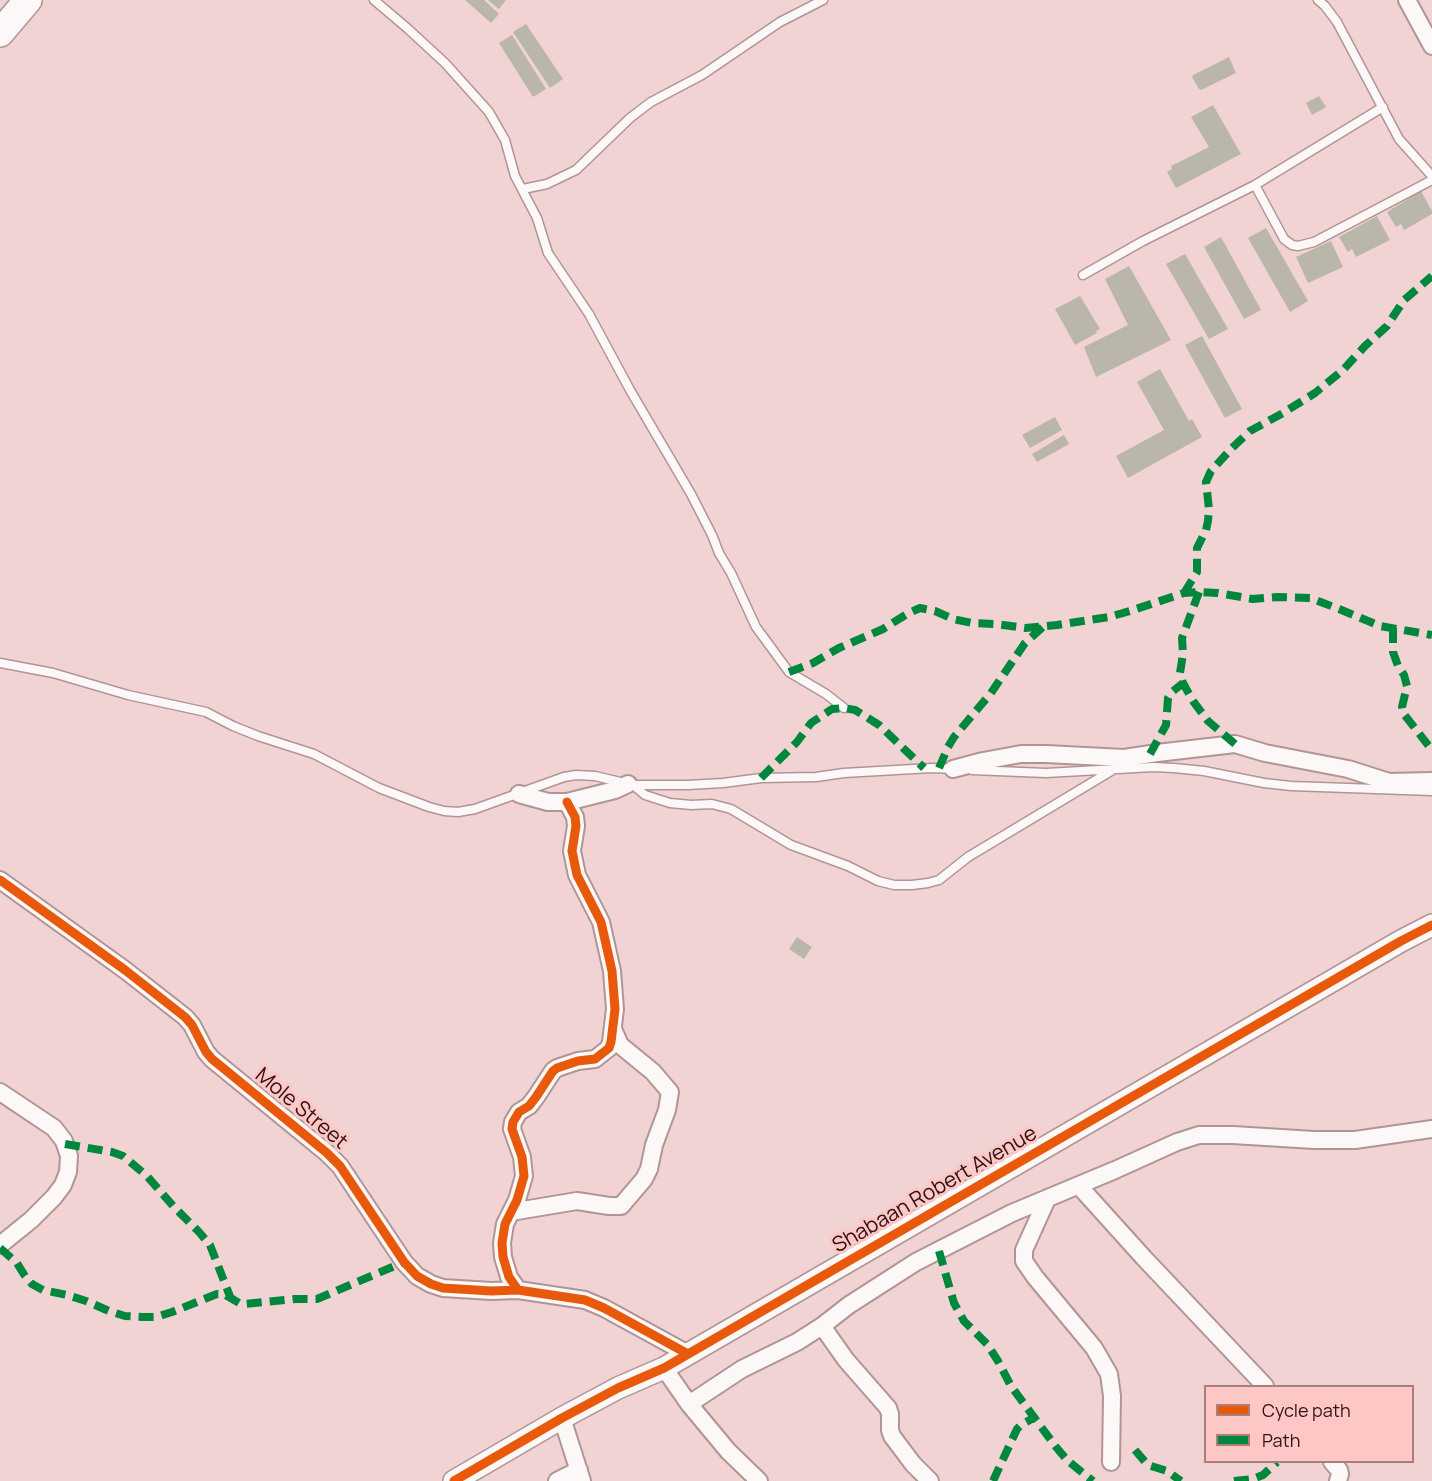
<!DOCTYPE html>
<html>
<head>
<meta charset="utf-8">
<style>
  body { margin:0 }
  #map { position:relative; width:1432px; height:1481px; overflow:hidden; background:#f0d3d2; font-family:Manrope,sans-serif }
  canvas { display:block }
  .legend { position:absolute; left:1204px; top:1385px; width:210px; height:78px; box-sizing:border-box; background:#fdc7c5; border:2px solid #ab7e7d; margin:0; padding:8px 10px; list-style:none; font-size:18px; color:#311112 }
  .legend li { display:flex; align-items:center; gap:12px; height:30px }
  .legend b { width:30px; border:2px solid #ab7e7d }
</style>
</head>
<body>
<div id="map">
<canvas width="1432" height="1481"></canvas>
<ul class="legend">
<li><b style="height:8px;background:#e8590c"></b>Cycle path</li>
<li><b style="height:8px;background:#00873e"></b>Path</li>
</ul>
</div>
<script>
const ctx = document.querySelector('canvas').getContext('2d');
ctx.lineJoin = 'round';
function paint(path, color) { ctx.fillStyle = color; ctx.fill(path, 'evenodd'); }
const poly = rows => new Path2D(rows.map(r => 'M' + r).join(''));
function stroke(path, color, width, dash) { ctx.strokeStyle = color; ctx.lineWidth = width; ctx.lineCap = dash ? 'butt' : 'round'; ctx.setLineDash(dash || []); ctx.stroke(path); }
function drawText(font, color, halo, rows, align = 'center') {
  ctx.font = font + ' Manrope,sans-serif'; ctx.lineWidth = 6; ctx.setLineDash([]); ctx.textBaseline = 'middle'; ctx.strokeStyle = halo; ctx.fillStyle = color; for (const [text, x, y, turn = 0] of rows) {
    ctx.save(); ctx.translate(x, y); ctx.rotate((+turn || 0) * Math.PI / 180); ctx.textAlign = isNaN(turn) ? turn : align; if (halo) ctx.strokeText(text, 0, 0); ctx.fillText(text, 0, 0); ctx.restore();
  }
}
paint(poly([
  [465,0,484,0,499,14,491,23],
  [488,0,506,0,499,9],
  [526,24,563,79,550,88,513,32],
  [512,35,546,89,533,97,499,43],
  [1229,57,1236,73,1201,90,1199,89,1192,77,1193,75],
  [1319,96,1326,107,1312,115,1306,103],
  [1213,105,1241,154,1176,188,1167,172,1172,169,1171,166,1209,147,1191,117],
  [1421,191,1432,211,1432,214,1404,230,1401,224,1396,227,1387,212],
  [1377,216,1390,240,1356,257,1352,249,1348,252,1339,237],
  [1266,228,1308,301,1290,312,1248,238],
  [1221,237,1261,310,1244,319,1204,247],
  [1331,241,1343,267,1308,283,1296,257],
  [1185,254,1228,329,1209,339,1166,264],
  [1129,266,1171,340,1096,377,1084,347,1128,325,1105,279],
  [1080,296,1100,329,1096,331,1097,333,1075,345,1055,309],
  [1202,336,1242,409,1225,418,1185,345],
  [1160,369,1189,421,1192,419,1202,437,1128,478,1116,456,1164,430,1137,382],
  [1055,417,1062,430,1030,448,1022,435],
  [1064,435,1069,444,1037,462,1032,454],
  [797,937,812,947,804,959,789,949]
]), '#bab7aa');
const service = poly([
  [374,0,407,28,445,63,489,112,505,140,515,176,537,218,548,253,589,314,630,390,691,494,712,535,719,553,731,573,756,627,789,672,826,694,844,708],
  [1318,0,1325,6,1337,22,1399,139,1432,176],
  [1255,185,1284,239,1292,245,1298,246,1314,242,1432,180],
  [523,189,547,184,576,170,630,118,651,102,702,75,780,22,823,0],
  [1083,275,1143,241,1255,185,1383,107],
  [0,663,53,673,128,695,206,712,233,726,258,736,314,754,379,788,429,807,444,811,458,812,475,809,564,777,576,775,595,776,633,785,688,785,723,783,761,778,816,777,844,773,931,768,956,769],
  [972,770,1046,773,1153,767,1174,768,1204,771,1264,783,1291,786,1432,791],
  [633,785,645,795,670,803,691,805,712,804,731,809,791,845,848,866,878,881,894,885,912,885,928,883,939,880,968,857,1111,771]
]);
const minor = poly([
  [1407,0,1432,46],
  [953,769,983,761,1021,754,1046,754,1124,758,1157,753,1235,744,1265,753,1348,769,1389,782,1432,781],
  [519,794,548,802,567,802,615,790,628,784],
  [0,880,125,970,185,1017,192,1025,206,1052,212,1059,327,1153,340,1166,404,1262,417,1276,431,1284,443,1288,491,1291,518,1290,585,1300,604,1308,688,1354],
  [0,1092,54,1128,64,1141,69,1156,68,1172,63,1185,54,1197,31,1220,0,1245],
  [1079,1186,1144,1258,1265,1386],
  [1047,1199,1024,1250,1024,1261,1035,1277,1094,1348,1109,1374,1112,1396,1111,1462],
  [511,1212,577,1201,609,1206,621,1206,644,1179,649,1169,654,1145,667,1110,670,1092,653,1072,620,1045,613,1029],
  [518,1290,509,1277,503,1257,502,1243,505,1224,517,1200,524,1176,522,1157,512,1129,513,1122,519,1112,529,1106,536,1097,553,1071,557,1068,578,1061,595,1059,609,1048,611,1042,615,1009,612,971,601,922,577,875,572,851,576,826,575,817,567,802],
  [822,1326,846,1360,888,1408,890,1414,890,1430,892,1436,913,1464,930,1481],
  [664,1368,689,1404,728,1451,759,1481],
  [689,1404,742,1369,797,1342,822,1326,849,1305,916,1262,1012,1213,1115,1170,1177,1142,1199,1135,1233,1135,1314,1140,1355,1140,1432,1129],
  [562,1418,582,1481],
  [1332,1462,1339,1470,1340,1474,1338,1481],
  [557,1481,579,1470]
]);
const tertiary = poly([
  [454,1481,562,1418,618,1388,664,1368,1401,941,1432,925]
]);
const trunk = poly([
  [0,33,28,0]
]);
stroke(service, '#b19595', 11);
stroke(minor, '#b19595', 20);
stroke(tertiary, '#b19595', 24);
stroke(trunk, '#b19595', 30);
stroke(service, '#fdf8f8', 8);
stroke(minor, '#fdf8f8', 16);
stroke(tertiary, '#fdf8f8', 21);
stroke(trunk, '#fdf8f8', 27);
stroke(poly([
  [1199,592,1182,638,1183,654,1180,673,1183,683,1193,701,1208,721,1235,744],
  [1184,593,1197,572,1197,548,1206,530,1208,521,1209,509,1206,482,1211,471,1232,448,1250,431,1283,413,1315,393,1343,370,1365,346,1387,326,1404,300,1432,276],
  [1393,628,1393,652,1398,666,1404,675,1407,686,1402,707,1403,713,1432,750],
  [789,672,813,663,839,648,883,629,907,614,920,608,935,611,953,619,972,623,996,624,1025,628,1057,625,1109,617,1130,611,1184,593,1199,592,1217,593,1253,599,1277,597,1310,598,1339,609,1380,626,1432,635],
  [1150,754,1166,725,1168,698,1172,692,1183,683],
  [939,768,948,747,954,737,991,693,1025,643,1044,626],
  [761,778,797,742,811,723,832,709,844,708,855,710,879,725,924,768],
  [65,1144,112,1152,123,1156,147,1176,174,1207,199,1232,210,1245,231,1299],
  [0,1248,17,1263,25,1276,32,1284,43,1290,67,1295,86,1301,109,1311,125,1316,142,1317,156,1317,172,1312,217,1294,224,1294,239,1303,244,1304,296,1299,317,1299,404,1262],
  [939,1251,954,1303,964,1321,987,1344,998,1361,1011,1386,1056,1447,1068,1461,1093,1481],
  [1135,1450,1146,1463,1151,1466,1167,1471,1181,1481],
  [993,1481,1017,1429,1021,1425,1035,1417],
  [1234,1481,1253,1479,1263,1475,1277,1462]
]), '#00873e', 8, [15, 8]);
stroke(poly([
  [0,880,125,970,185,1017,192,1025,206,1052,212,1059,327,1153,340,1166,404,1262,417,1276,431,1284,443,1288,491,1291,518,1290,585,1300,604,1308,688,1354],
  [518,1290,509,1277,503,1257,502,1243,505,1224,517,1200,524,1176,522,1157,512,1129,513,1122,519,1112,529,1106,536,1097,553,1071,557,1068,578,1061,595,1059,609,1048,611,1042,615,1009,612,971,601,922,577,875,572,851,576,826,575,817,567,802],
  [454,1481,562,1418,618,1388,664,1368,1401,941,1432,925]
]), '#e8590c', 9);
drawText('21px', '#311112', '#fdc7c5', [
  ["Mole Street",301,1109,40],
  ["Shabaan Robert Avenue",935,1190,-30]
]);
</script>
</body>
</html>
